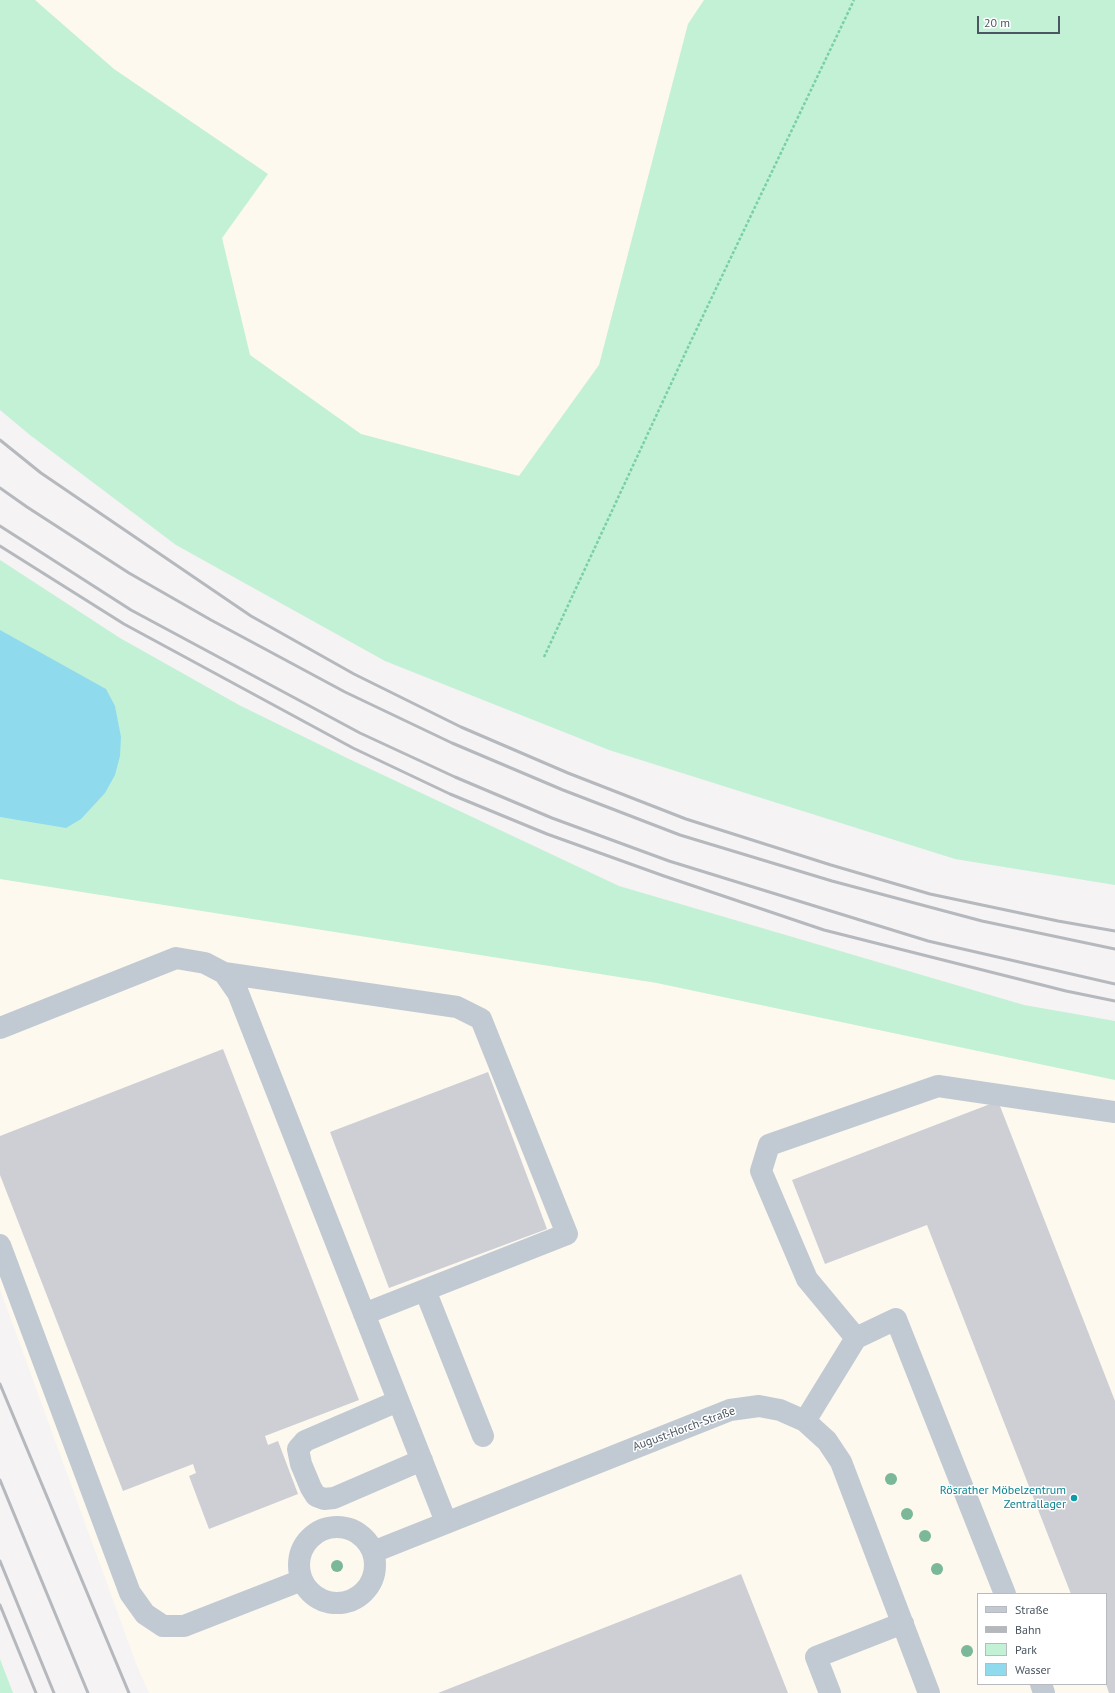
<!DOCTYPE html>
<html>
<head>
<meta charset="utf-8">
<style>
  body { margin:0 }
  #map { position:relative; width:1115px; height:1693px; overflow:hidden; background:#f5f3f3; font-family:"PT Sans",sans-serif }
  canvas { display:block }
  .legend { position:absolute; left:977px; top:1593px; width:130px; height:92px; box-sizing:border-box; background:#fff; border:1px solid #b7bbc0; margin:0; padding:5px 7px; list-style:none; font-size:12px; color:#4a5661 }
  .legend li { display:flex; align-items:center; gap:8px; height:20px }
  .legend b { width:20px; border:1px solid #b7bbc0 }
  .scale { position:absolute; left:977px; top:16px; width:83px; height:18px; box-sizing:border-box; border:2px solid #4a5661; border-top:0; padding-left:5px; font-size:12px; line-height:14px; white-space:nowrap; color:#4a5661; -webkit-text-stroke:3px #fff; paint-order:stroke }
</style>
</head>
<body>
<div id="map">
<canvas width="1115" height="1693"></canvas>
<ul class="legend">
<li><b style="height:5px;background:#c1cad2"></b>Straße</li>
<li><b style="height:5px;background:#b5b8bd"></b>Bahn</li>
<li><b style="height:11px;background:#c3f1d5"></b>Park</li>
<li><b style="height:11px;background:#90daee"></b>Wasser</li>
</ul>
<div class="scale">20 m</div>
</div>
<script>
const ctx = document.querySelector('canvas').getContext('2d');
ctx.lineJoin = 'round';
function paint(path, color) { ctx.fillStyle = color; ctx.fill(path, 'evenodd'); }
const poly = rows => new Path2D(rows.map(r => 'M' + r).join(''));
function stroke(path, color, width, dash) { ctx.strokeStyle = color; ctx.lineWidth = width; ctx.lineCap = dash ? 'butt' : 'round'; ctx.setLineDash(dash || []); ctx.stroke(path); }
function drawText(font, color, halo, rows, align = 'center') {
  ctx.font = font + ' "PT Sans",sans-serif'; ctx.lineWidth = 3; ctx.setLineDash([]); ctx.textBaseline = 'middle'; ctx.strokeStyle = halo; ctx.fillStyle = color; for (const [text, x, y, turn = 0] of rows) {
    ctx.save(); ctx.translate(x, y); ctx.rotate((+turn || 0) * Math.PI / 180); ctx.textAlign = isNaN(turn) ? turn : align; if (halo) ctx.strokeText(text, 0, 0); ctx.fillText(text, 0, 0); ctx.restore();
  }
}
paint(poly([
  [35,0,704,0,688,24,599,365,519,476,361,434,250,355,222,238,268,174,114,69],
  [0,879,657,983,1115,1080,1115,1693,149,1693,137,1666,0,1289],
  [978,1594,1106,1594,1106,1684,978,1684]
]), '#fdf9ef');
paint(poly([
  [0,0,35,0,114,69,268,174,222,238,250,355,361,434,519,476,599,365,688,24,704,0,1115,0,1115,885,955,859,609,750,385,661,176,545,30,435,0,410],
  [0,560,120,638,239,705,349,759,619,886,1024,1005,1115,1021,1115,1080,657,983,0,879],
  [0,1659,13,1693,0,1693]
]), '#c3f1d5');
paint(poly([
  [0,630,106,689,115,706,121,737,120,756,115,775,105,793,81,819,66,828,0,817]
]), '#90daee');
paint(poly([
  [223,1049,359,1400,265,1436,268,1445,278,1441,298,1494,209,1529,189,1476,196,1473,193,1464,123,1491,0,1175,0,1136],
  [488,1072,547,1229,389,1288,330,1132],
  [998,1101,1115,1401,1115,1693,1109,1693,1106,1684,1106,1594,1071,1594,927,1225,825,1264,792,1180],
  [741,1574,788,1693,438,1693]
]), '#cdcfd5');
stroke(poly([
  [544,657,690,343,854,0]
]), '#7ad0a6', 2.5, [3, 2]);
stroke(poly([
  [224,973,457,1007,481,1019,567,1234,364,1314],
  [0,1028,176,958,205,963,224,973,238,993,446,1522],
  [0,1245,130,1593,145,1614,163,1626,184,1626,302,1580],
  [425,1290,483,1436],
  [856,1338,896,1319,1005,1594],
  [398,1401,305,1441,298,1449,301,1464,311,1488,316,1496,324,1499,334,1498,422,1460],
  [805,1421,856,1338,807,1279,761,1171,769,1145,938,1086,1115,1112],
  '299 1565a38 38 0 1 1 76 0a38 38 0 1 1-76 0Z',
  [373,1552,730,1410,759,1406,780,1410,805,1421,827,1441,841,1462,929,1693],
  [1041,1684,1044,1693],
  [830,1693,816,1657,903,1623]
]), '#c1cad2', 22);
stroke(poly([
  [0,440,41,473,251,616,354,674,461,727,568,773,686,819,831,865,930,894,1058,921,1115,931],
  [0,488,27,507,129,573,211,620,345,692,452,743,563,790,680,835,832,881,982,921,1115,949],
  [0,526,131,610,360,733,455,777,552,818,669,861,928,941,1115,984],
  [0,546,124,624,353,748,450,794,547,834,664,876,824,930,1066,991,1115,1001],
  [0,1384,129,1693],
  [0,1480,88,1693],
  [0,1561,54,1693],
  [0,1605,36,1693]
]), '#b5b8bd', 3);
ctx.fillStyle = '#7bb799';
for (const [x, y] of [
  [891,1479],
  [907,1514],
  [925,1536],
  [337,1566],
  [937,1569],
  [967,1651]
]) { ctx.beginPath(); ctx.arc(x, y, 6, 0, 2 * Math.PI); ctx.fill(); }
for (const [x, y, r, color] of [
  [1074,1498,4,"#0f9aa8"]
]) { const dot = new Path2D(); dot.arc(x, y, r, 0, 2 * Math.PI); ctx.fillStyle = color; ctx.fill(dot); stroke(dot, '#fff', 1.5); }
drawText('12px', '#4a5661', '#fff', [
  ["August-Horch-Straße",684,1429,-20]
]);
drawText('12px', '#0d838f', '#fff', [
  ["Rösrather Möbelzentrum",1066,1491],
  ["Zentrallager",1066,1505]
], 'right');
</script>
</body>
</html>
